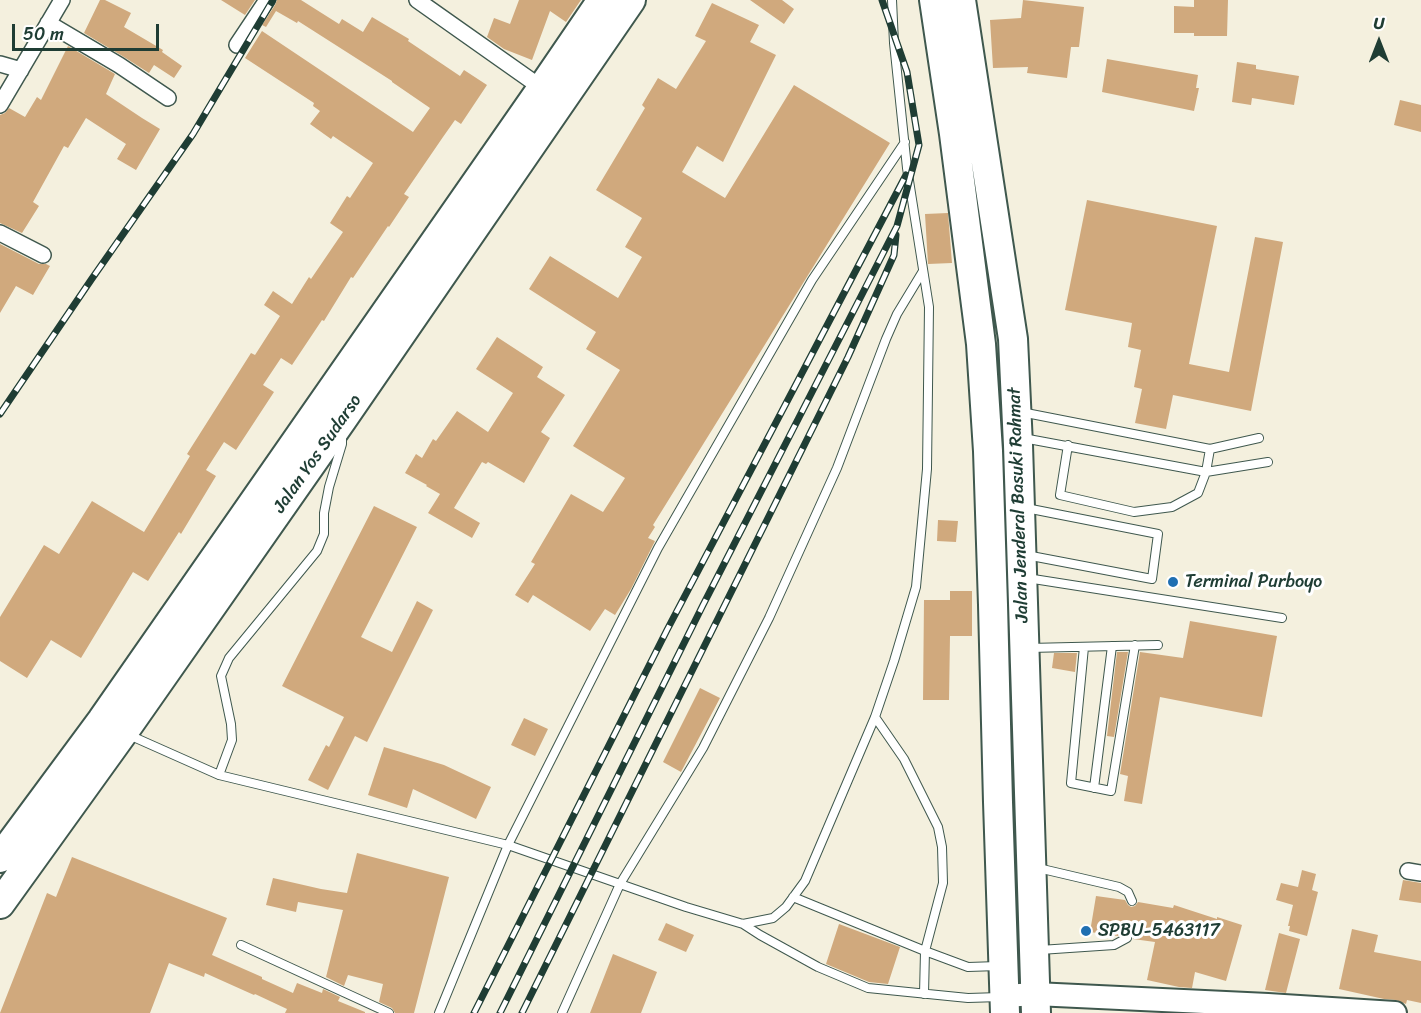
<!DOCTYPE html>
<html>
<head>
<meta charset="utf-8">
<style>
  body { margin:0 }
  #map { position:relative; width:1421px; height:1013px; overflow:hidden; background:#f4f0de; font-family:Sriracha,sans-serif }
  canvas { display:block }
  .north { position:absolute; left:1349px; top:12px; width:60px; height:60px; -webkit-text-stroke:4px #fff; paint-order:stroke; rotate:0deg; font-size:16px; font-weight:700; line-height:24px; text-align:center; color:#1f3d34 }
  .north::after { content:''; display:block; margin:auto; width:21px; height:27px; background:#1f3d34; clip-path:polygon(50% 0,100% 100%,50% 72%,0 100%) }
  .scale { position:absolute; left:12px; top:24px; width:147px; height:27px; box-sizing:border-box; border:3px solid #1f3d34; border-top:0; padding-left:8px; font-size:18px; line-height:21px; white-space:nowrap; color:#1f3d34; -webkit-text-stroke:4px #fff; paint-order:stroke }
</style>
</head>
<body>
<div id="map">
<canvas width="1421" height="1013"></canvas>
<div class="north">U</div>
<div class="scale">50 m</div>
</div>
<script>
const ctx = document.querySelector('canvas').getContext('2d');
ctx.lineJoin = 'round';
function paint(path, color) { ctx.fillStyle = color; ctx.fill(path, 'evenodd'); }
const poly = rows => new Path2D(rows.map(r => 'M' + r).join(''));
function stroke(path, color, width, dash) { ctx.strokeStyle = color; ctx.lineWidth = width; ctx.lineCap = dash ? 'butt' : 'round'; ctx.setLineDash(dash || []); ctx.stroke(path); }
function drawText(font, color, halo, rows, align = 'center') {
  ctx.font = font + ' Sriracha,sans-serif'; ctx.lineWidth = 6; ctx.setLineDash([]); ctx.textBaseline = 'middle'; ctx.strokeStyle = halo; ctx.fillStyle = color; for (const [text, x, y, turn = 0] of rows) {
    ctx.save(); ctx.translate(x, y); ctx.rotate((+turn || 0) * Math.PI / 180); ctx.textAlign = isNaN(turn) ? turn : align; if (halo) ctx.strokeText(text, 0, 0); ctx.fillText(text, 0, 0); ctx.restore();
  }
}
paint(poly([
  [100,0,105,0,131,13,124,27,163,50,162,52,182,66,174,78,154,65,149,73,124,57,84,33],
  [221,0,255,0,245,15],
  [277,0,301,0,339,24,342,19,363,32,372,17,409,39,408,41,460,76,464,70,487,85,461,124,455,120,443,137,404,194,409,197,389,227,388,226,353,278,351,277,324,321,322,320,292,365,281,358,263,385,274,392,236,450,224,442,206,470,216,476,181,534,179,532,148,581,133,572,81,658,51,640,27,678,0,661,0,617,44,545,59,554,92,501,144,532,190,456,187,454,251,353,255,355,280,316,264,305,273,291,292,304,309,277,311,279,343,232,330,223,347,196,350,198,373,163,333,136,331,139,310,124,320,111,313,106,314,103,245,58,262,31,413,132,430,108,392,82,392,81,298,21,297,23,276,11,266,27,262,25,275,5],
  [519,0,581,0,566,22,550,11,532,60,504,49,487,37,494,18,510,24],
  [750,0,782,0,794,9,784,24],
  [1023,0,1084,7,1079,47,1071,47,1067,78,1027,73,1028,67,993,68,990,20,1021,18],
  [1194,0,1228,0,1227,36,1194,36,1194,33,1174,33,1174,6,1194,7],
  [712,3,759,25,750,42,776,55,723,162,697,146,682,172,725,198,794,85,890,143,653,525,655,527,648,538,655,541,631,589,615,615,605,609,590,631,533,595,528,603,515,595,535,564,531,562,571,494,603,512,625,478,573,446,620,370,586,349,596,332,529,289,550,256,618,298,642,257,625,247,642,218,596,190,645,108,642,105,658,78,676,89,706,41,695,36],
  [68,46,115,74,106,94,142,118,160,129,136,170,117,159,126,144,86,118,68,148,64,146,33,202,39,206,22,233,0,223,0,115,5,113,9,108,25,117,37,97,41,100],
  [1107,59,1198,75,1196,88,1199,88,1194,111,1102,92],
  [1237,62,1256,65,1256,69,1299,76,1294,105,1252,98,1251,105,1232,102],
  [1400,100,1421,105,1421,132,1394,125],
  [1087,200,1217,226,1189,364,1229,372,1255,237,1283,242,1251,411,1173,395,1166,429,1135,423,1142,389,1134,387,1141,350,1128,347,1132,323,1065,310],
  [948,213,952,263,928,264,925,214],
  [0,244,39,264,46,264,50,266,33,295,16,286,0,313],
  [497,337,543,367,537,377,565,395,541,432,550,438,524,483,488,462,486,464,482,462,454,508,480,523,472,538,428,513,440,494,426,486,427,485,405,473,416,454,422,458,433,439,436,441,457,411,488,432,513,393,476,369],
  [374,506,417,527,361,637,392,652,417,601,433,610,367,742,355,736,328,790,308,780,326,745,329,747,344,717,282,686],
  [938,520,958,521,956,542,937,541],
  [950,591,972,591,972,636,950,636,949,700,923,700,924,600,950,600],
  [1190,621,1277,636,1262,717,1160,697,1142,804,1124,801,1128,776,1120,774,1140,652,1183,658],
  [1117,652,1128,652,1114,737,1107,736],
  [1054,653,1077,653,1075,672,1052,668],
  [700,688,720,698,681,772,663,762],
  [524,718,548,729,535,756,511,745],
  [384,747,444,765,491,787,476,819,413,789,407,808,368,795],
  [357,853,449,877,414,1013,395,1013,392,1008,379,1002,383,984,348,975,344,986,326,977,343,910,298,902,296,912,266,905,273,878,321,889,347,893],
  [72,857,227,918,212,955,262,977,262,979,293,993,297,983,322,993,323,989,340,997,338,1001,365,1012,365,1013,285,1013,287,1009,255,994,254,995,205,973,204,977,169,963,150,1013,0,1013,47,893,56,897],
  [1302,870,1316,874,1312,890,1318,892,1307,936,1289,931,1290,926,1288,926,1293,905,1276,900,1281,883,1298,887],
  [1403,880,1421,883,1421,903,1399,900],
  [1096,896,1125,900,1128,905,1131,907,1135,906,1138,902,1173,908,1174,905,1217,919,1217,917,1242,925,1226,981,1195,972,1192,988,1179,987,1147,980,1155,942,1133,939,1132,935,1128,932,1118,936,1090,932],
  [666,923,694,935,686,952,658,940],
  [839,924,900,947,888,984,869,982,826,964],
  [1352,929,1378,935,1374,952,1421,961,1421,1003,1407,1000,1406,1004,1396,1000,1384,999,1339,989],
  [1279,933,1300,939,1286,993,1265,990],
  [613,954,657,972,641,1013,590,1013]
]), '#d0a97d');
const lane = poly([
  [1021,412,1210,449,1206,472,1023,438],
  [1068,445,1060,495,1134,512,1172,507,1198,493,1206,472,1268,462],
  [1210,449,1259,438],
  [1026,555,1152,579,1158,534,1026,508],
  [1027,578,1282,618],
  [1084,647,1071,783,1111,791,1135,645],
  [1029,648,1158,645],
  [875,717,904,759,938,827,942,847,943,883,925,951,924,994],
  [129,735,219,775,508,845,686,907,743,924,773,918,786,907,805,881,875,717,894,661,916,587,927,469,929,307,907,168,894,43,892,0],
  [219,775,232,740,231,724,221,676,229,658,317,551,324,534,324,513,329,487,342,444,342,436],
  [1094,788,1112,646],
  [1038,868,1119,887,1128,892,1132,901],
  [793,897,925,951,968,967,998,966],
  [743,924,760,935,818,967,868,988,968,998,1000,997],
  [241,945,389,1013],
  [1040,950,1114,945,1127,938],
  [439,1013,508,845,658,548,812,280,905,142],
  [562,1013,620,884,703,748,769,618,837,468,886,339,897,314,923,271]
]);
const street = poly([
  [417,0,546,91],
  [48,23,119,65,168,98],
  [237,45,267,0],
  [0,64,21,70],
  [0,105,62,0],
  [0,233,43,255],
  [1408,871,1421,873]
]);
const secondary = poly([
  [1005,996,1035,994,1268,1005,1395,1013]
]);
const highway = poly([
  [934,0,954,134,981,344,988,451,993,605,998,802,1005,1013],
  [961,0,1013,339,1018,445,1036,1013],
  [0,858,102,720,542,88,602,0],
  [0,904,123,733,342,420,631,0]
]);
stroke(lane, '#3f584e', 10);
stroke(street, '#3f584e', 18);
stroke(secondary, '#3f584e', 26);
stroke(highway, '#3f584e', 32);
stroke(lane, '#fff', 8);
stroke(street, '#fff', 15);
stroke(secondary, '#fff', 22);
stroke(highway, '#fff', 28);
const rail = poly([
  [0,414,91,280,193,134,273,0],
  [474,1013,667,630,906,175],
  [500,1013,703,605,897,226,919,145,907,72,882,0],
  [522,1013,848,357,894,255,896,235]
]);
stroke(rail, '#1f3d34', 7);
stroke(rail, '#fff', 4.5, [14]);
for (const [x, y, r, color] of [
  [1173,582,6,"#1f6fb2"],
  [1086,931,6,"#1f6fb2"]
]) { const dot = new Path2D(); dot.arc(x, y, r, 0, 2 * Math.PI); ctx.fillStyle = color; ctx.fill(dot); stroke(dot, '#fff', 2); }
drawText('18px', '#1f3d34', '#fff', [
  ["Jalan Yos Sudarso",318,454,-55],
  ["Jalan Jenderal Basuki Rahmat",1019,505,-92]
]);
drawText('18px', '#1f3d34', '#fff', [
  ["Terminal Purboyo",1185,582],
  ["SPBU-5463117",1098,931]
], 'left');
</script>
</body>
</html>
